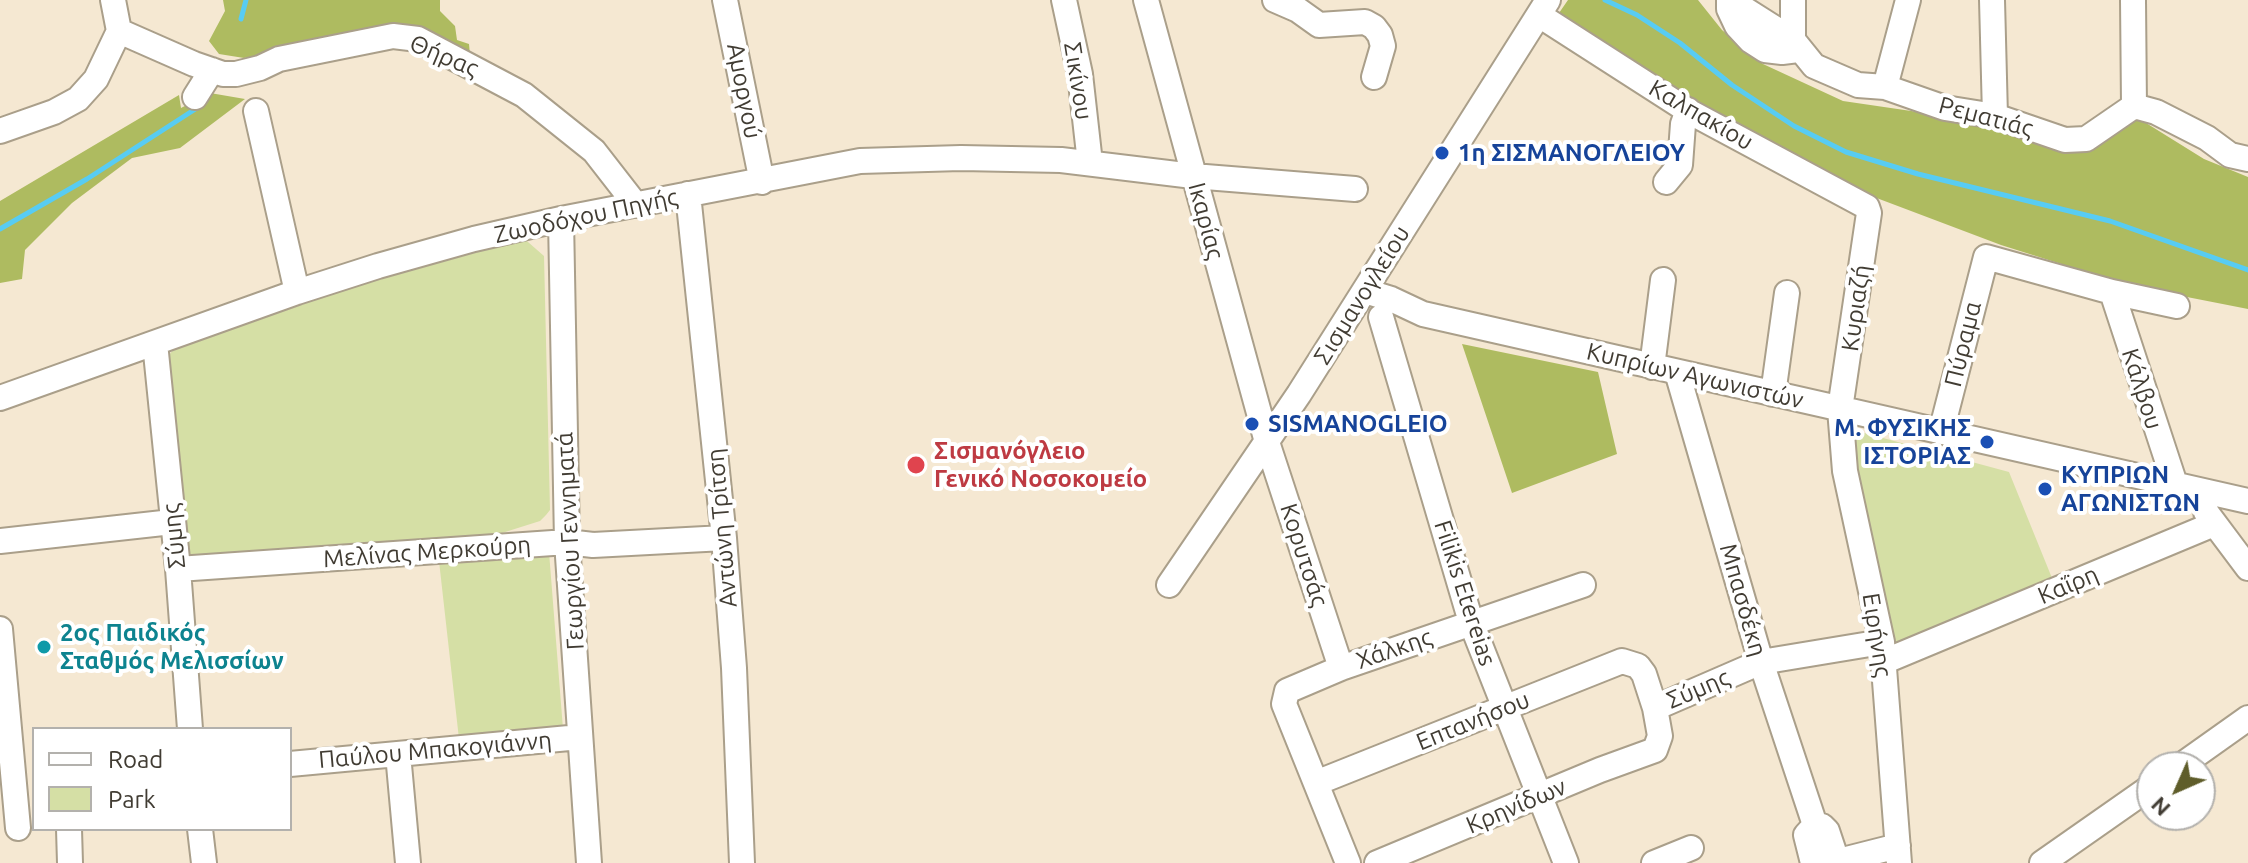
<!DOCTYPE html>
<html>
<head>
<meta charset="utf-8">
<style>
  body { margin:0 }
  #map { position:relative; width:2248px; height:863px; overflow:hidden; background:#f5e8d2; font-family:Ubuntu,sans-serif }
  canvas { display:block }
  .legend { position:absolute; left:32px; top:727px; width:260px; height:104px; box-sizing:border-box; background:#fff; border:2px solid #b3b1ad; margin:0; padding:10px 14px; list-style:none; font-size:24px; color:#413c33 }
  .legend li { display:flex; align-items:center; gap:16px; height:40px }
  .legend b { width:40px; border:2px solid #b3b1ad }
  .north { position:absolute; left:2136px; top:751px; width:80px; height:80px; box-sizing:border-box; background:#fff; border:2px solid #b3b1ad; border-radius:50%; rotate:225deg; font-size:22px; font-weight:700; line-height:32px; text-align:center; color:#413c33 }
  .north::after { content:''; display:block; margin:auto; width:28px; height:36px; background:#5f5d2a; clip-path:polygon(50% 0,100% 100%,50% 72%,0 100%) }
</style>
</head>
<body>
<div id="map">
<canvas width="2248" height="863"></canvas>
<ul class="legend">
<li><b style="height:10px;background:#fff"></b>Road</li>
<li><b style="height:22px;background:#d5dfa5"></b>Park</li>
</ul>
<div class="north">N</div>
</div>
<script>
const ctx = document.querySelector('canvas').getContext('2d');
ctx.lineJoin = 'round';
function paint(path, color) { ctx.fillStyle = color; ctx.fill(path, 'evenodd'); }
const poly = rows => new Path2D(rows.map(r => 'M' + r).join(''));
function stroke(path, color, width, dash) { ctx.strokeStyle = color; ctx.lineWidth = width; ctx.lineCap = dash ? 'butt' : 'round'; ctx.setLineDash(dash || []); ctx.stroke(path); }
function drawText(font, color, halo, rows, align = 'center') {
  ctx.font = font + ' Ubuntu,sans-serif'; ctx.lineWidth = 8; ctx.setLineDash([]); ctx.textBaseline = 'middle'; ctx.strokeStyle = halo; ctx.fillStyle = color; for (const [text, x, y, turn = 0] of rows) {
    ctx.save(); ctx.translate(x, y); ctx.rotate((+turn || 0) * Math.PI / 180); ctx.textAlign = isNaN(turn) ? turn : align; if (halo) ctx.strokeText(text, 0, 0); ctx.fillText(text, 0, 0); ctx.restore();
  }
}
paint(poly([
  [520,235,544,256,550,510,546,515,540,521,502,533,191,556,182,555,165,360,173,350,386,275],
  [1846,428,2009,472,2054,583,1889,661],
  [549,552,563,729,459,739,439,561]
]), '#d5dfa5');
paint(poly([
  [223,0,440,0,440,11,455,26,457,40,469,44,470,55,392,31,244,58,219,54,209,41,225,11],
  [1568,0,1698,0,1722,30,1763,64,1843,101,1993,123,2068,150,2138,118,2204,159,2248,177,2248,309,2131,286,2001,245,1866,194,1692,106,1559,13],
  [210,93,245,99,180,148,132,158,72,203,25,250,22,279,0,283,0,201,179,95,181,108],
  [1462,344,1598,372,1617,454,1512,493]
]), '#aebb60');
stroke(poly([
  [1605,0,1637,15,1680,43,1732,85,1794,126,1846,152,1918,174,2110,221,2248,270],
  [241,19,246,0],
  [0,229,87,179,200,106]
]), '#58ccf3', 5);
const minor = poly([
  [113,0,119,31],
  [725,0,762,182],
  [1064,0,1080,74,1090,163],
  [1146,0,1267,442,1341,668],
  [1275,0,1298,10,1319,25,1365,22,1374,27,1380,35,1383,46,1374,77],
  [1729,0,1729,9,1737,26,1751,41,1765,50,1782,52,1798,50],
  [1730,0,1793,40,1814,66,1858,85,1885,87,1945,108,1995,116,2065,140,2086,139,2134,106,2156,112,2207,138,2230,155,2248,159],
  [1992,0,1995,116],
  [2133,0,2134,106],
  [1539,15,1690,112,1867,207,1869,213,1840,409,1845,471,1882,642,1899,863],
  [119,31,194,64,223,74,236,74,260,68,279,59,393,36,418,39,524,95,594,151,636,205],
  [1793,40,1793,0],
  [1885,87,1908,0],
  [195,97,212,70],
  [256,111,297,292],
  [0,131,54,112,78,99,96,79,119,31],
  [1666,182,1680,165,1683,124,1688,110],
  [688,194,724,538,734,668,742,863],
  [561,219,567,542,589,863],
  [1365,291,1391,299,1423,314,2248,501],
  [2112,292,2175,484],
  [1381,317,1471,622,1566,863],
  [155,343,178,569,190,729],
  [1652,367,1663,280],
  [1677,372,1761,662,1815,825,1822,826,1827,831,1837,861],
  [1773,394,1787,293],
  [0,398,297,292,378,266,474,239,561,219,860,161,961,158,1061,160,1193,176,1355,189],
  [1941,432,1986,257,2112,292,2177,306],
  [2206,512,2248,568],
  [0,541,172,522],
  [178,569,567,542,593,545,724,538],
  [1169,585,1299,394,1548,0],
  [0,629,18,828],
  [1883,662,2214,524],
  [1655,708,1761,662,1882,642],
  [398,754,408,863],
  [290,764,580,737],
  [2179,767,2248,718],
  [1316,783,1622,661,1638,666,1644,674,1655,708,1660,736,1655,750,1600,770,1377,863],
  [69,829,70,863],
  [200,829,204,863],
  [1348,863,1284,704,1287,691,1341,668,1583,585],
  [1654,863,1691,848],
  [1813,863,1806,835,1815,825],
  [1831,863,1898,846],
  [2042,863,2152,786]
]);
stroke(minor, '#aa9f8a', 28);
stroke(minor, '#fff', 24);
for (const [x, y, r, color] of [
  [1442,153,8,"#1a4fb4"],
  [1252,424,8,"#1a4fb4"],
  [1987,442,8,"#1a4fb4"],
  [916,465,10,"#e0444e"],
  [2045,489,8,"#1a4fb4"],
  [44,647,8,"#0f9aa8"]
]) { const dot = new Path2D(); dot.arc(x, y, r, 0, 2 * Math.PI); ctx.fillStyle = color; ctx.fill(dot); stroke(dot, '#fff', 3); }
drawText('24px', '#413c33', '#fff', [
  ["Θήρας",444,56,23],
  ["Σικίνου",1078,81,81],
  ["Αμοργού",744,91,79],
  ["Καλπακίου",1701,115,30],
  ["Ρεματιάς",1986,117,15],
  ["Ζωοδόχου Πηγής",586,216,-12],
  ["Ικαρίας",1206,221,75],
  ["Σισμανογλείου",1362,295,-58],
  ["Κυριαζή",1856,308,-82],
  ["Πύραμα",1963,344,-76],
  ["Κυπρίων Αγωνιστών",1695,376,13],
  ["Κάλβου",2142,389,72],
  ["Αντώνη Τρίτση",722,528,-95],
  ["Σύμης",174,536,-96],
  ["Γεωργίου Γεννηματά",570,541,-93],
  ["Μελίνας Μερκούρη",427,552,-4],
  ["Κορυτσάς",1304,555,72],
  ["Καΐρη",2068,585,-23],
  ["Filikis Etereias",1465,593,72],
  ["Μπασδέκη",1743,600,74],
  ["Ειρήνης",1877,635,81],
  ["Χάλκης",1394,649,-19],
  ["Σύμης",1698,689,-23],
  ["Επτανήσου",1473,721,-22],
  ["Παύλου Μπακογιάννη",435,750,-5],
  ["Κρηνίδων",1516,806,-23]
]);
drawText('bold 24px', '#164399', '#fff', [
  ["1η ΣΙΣΜΑΝΟΓΛΕΙΟΥ",1458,153],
  ["SISMANOGLEIO",1268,424],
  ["Μ. ΦΥΣΙΚΗΣ",1971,428,"right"],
  ["ΙΣΤΟΡΙΑΣ",1971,456,"right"],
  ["ΚΥΠΡΙΩΝ",2061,475],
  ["ΑΓΩΝΙΣΤΩΝ",2061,503]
], 'left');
drawText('bold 24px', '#be3a42', '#fff', [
  ["Σισμανόγλειο",934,451],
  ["Γενικό Νοσοκομείο",934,479]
], 'left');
drawText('bold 24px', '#0d838f', '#fff', [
  ["2ος Παιδικός",60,633],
  ["Σταθμός Μελισσίων",60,661]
], 'left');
</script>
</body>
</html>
